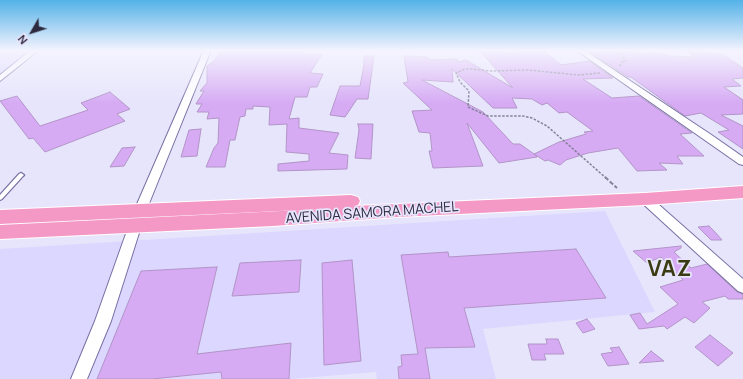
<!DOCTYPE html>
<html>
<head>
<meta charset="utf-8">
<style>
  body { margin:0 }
  #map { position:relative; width:743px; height:379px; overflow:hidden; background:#e7e5fc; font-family:Manrope,sans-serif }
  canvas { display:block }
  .north { position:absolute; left:12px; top:12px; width:40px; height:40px; -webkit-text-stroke:3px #e7e5fc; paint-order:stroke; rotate:231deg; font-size:11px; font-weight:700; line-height:16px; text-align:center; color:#2d2a40 }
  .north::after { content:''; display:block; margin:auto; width:14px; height:18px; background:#2d2a40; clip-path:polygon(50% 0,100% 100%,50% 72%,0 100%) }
</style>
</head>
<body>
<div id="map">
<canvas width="743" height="379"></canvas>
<div class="north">N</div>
</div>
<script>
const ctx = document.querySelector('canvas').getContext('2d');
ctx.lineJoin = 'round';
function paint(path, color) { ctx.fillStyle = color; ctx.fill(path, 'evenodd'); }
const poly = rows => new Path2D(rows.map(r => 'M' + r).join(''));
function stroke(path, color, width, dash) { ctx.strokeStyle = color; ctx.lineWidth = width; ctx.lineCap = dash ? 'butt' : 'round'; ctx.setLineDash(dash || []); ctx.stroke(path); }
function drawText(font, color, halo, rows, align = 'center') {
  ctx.font = font + ' Manrope,sans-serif'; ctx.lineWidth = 3.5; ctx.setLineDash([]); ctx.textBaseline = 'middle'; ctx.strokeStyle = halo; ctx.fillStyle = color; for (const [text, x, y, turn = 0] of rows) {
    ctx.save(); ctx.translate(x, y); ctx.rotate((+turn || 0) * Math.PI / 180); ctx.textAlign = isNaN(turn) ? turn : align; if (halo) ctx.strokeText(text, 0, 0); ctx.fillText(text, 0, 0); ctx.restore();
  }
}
paint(poly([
  [0,50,36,50,0,77],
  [605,211,655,312,483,329,496,379,377,379,376,372,290,379,0,379,0,249]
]), '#dcd7ff');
const building = poly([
  [303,50,304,54,322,54,310,73,323,74,317,87,310,87,307,97,295,97,289,119,299,118,299,128,339,133,329,153,348,155,347,169,278,171,278,164,309,161,309,154,286,152,287,124,269,125,270,107,253,106,253,109,246,109,245,116,240,117,235,140,230,140,225,167,206,167,214,148,218,143,219,118,207,119,209,112,197,112,202,104,196,104,204,91,200,91,207,83,207,66,213,62,221,51,303,50],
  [479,50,504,50,507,54,527,51,544,51,561,65,589,61,613,78,583,79,612,98,639,96,692,133,680,134,704,156,677,156,683,164,659,163,667,170,637,171,618,148,588,153,566,160,560,165,548,160,545,161,534,154,537,157,499,163,467,123,483,166,433,168,429,151,432,151,430,133,419,132,412,111,432,110,403,83,408,82,404,56,427,57,430,60,457,59,458,62,466,60,513,88,479,50],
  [452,69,493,108,517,108,512,98,532,99,542,105,547,103,559,113,567,112,593,131,584,132,586,134,559,142,534,154,520,144,513,144,483,112,422,80,453,82,452,69],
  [587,50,636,50,638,53,666,54,668,56,694,57,689,52,722,54,743,68,743,78,732,79,741,86,724,87,743,100,743,114,721,115,743,126,743,149,718,132,729,130,701,113,685,116,631,77,628,77,587,50],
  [364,56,374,56,368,99,357,99,345,117,330,115,340,86,360,86,364,65,364,56],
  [110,92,130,109,117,114,125,121,45,152,33,138,29,139,0,101,17,96,40,126,88,110,81,103,110,92],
  [358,124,373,124,371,159,355,158,359,130,358,124],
  [201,129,197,156,181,157,189,130,201,129],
  [135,147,124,166,110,167,122,148,135,147],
  [709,226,715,232,722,240,711,240,698,227,709,226],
  [681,246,681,248,674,252,691,268,707,264,737,292,743,294,743,299,728,299,725,296,702,302,710,308,694,323,685,317,667,329,664,326,639,329,630,315,640,313,647,324,678,304,660,287,683,280,661,257,647,263,633,251,681,246],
  [576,249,606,298,464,308,475,347,425,348,430,379,399,379,398,367,402,366,401,355,418,354,401,255,448,252,449,257,576,249],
  [301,260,299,292,232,296,240,263,301,260],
  [352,260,361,361,324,365,322,263,352,260],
  [217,267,197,354,291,343,289,379,222,379,221,372,152,379,97,379,141,271,217,267],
  [587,319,595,329,583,333,576,323,587,319],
  [710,335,733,353,718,366,695,347,710,335],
  [546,339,558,339,564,354,544,354,546,360,532,360,528,344,547,344,546,339],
  [619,347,629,364,608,366,601,354,613,352,610,348,619,347],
  [651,351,664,361,639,363,651,351]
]);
paint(building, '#d6abf4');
stroke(building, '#b294c7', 1);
const service = poly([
  [21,173,24,175,23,176,2,199,0,200,0,195,19,174,21,173]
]);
const minor = poly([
  [31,50,39,50,0,81,0,75,31,50],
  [204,50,211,50,146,211,111,321,87,379,71,379,95,321,134,211,204,50],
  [576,50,584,50,713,136,743,157,743,165,739,164,576,50],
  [645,195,649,196,743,279,743,293,738,291,641,202,639,199,641,196,645,195]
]);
const trunk = poly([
  [743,186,743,198,645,205,397,217,273,226,0,239,0,225,322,209,0,224,0,210,351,195,358,197,360,201,358,205,354,206,645,193,743,186]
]);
stroke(service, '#786fa3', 2.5);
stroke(minor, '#786fa3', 2);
stroke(trunk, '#fff', 2);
stroke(poly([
  [618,50,626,61,622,62,619,67],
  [600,73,578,75,528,70,491,71,472,69,465,69,456,73,460,82,469,91,468,107,488,116,523,116,532,118,547,126,606,178]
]), '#848298', 1.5, [2.5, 1.5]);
stroke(poly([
  [605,177,617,188]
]), '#848298', 2, [4.5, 2]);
paint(service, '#fff');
paint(minor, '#fff');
paint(trunk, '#f498c6');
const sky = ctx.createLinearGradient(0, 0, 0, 103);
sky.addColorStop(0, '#53b2e8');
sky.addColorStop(0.49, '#f4f3fe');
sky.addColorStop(1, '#f4f3fe00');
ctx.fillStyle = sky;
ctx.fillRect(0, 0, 743, 103);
drawText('14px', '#2d2a40', '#e7e5fc', [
  ["AVENIDA SAMORA MACHEL",372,213,-4]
]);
ctx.letterSpacing = '1px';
drawText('bold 22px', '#3a3b12', '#e7e5fc', [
  ["VAZ",670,270]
]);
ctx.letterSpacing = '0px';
</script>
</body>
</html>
